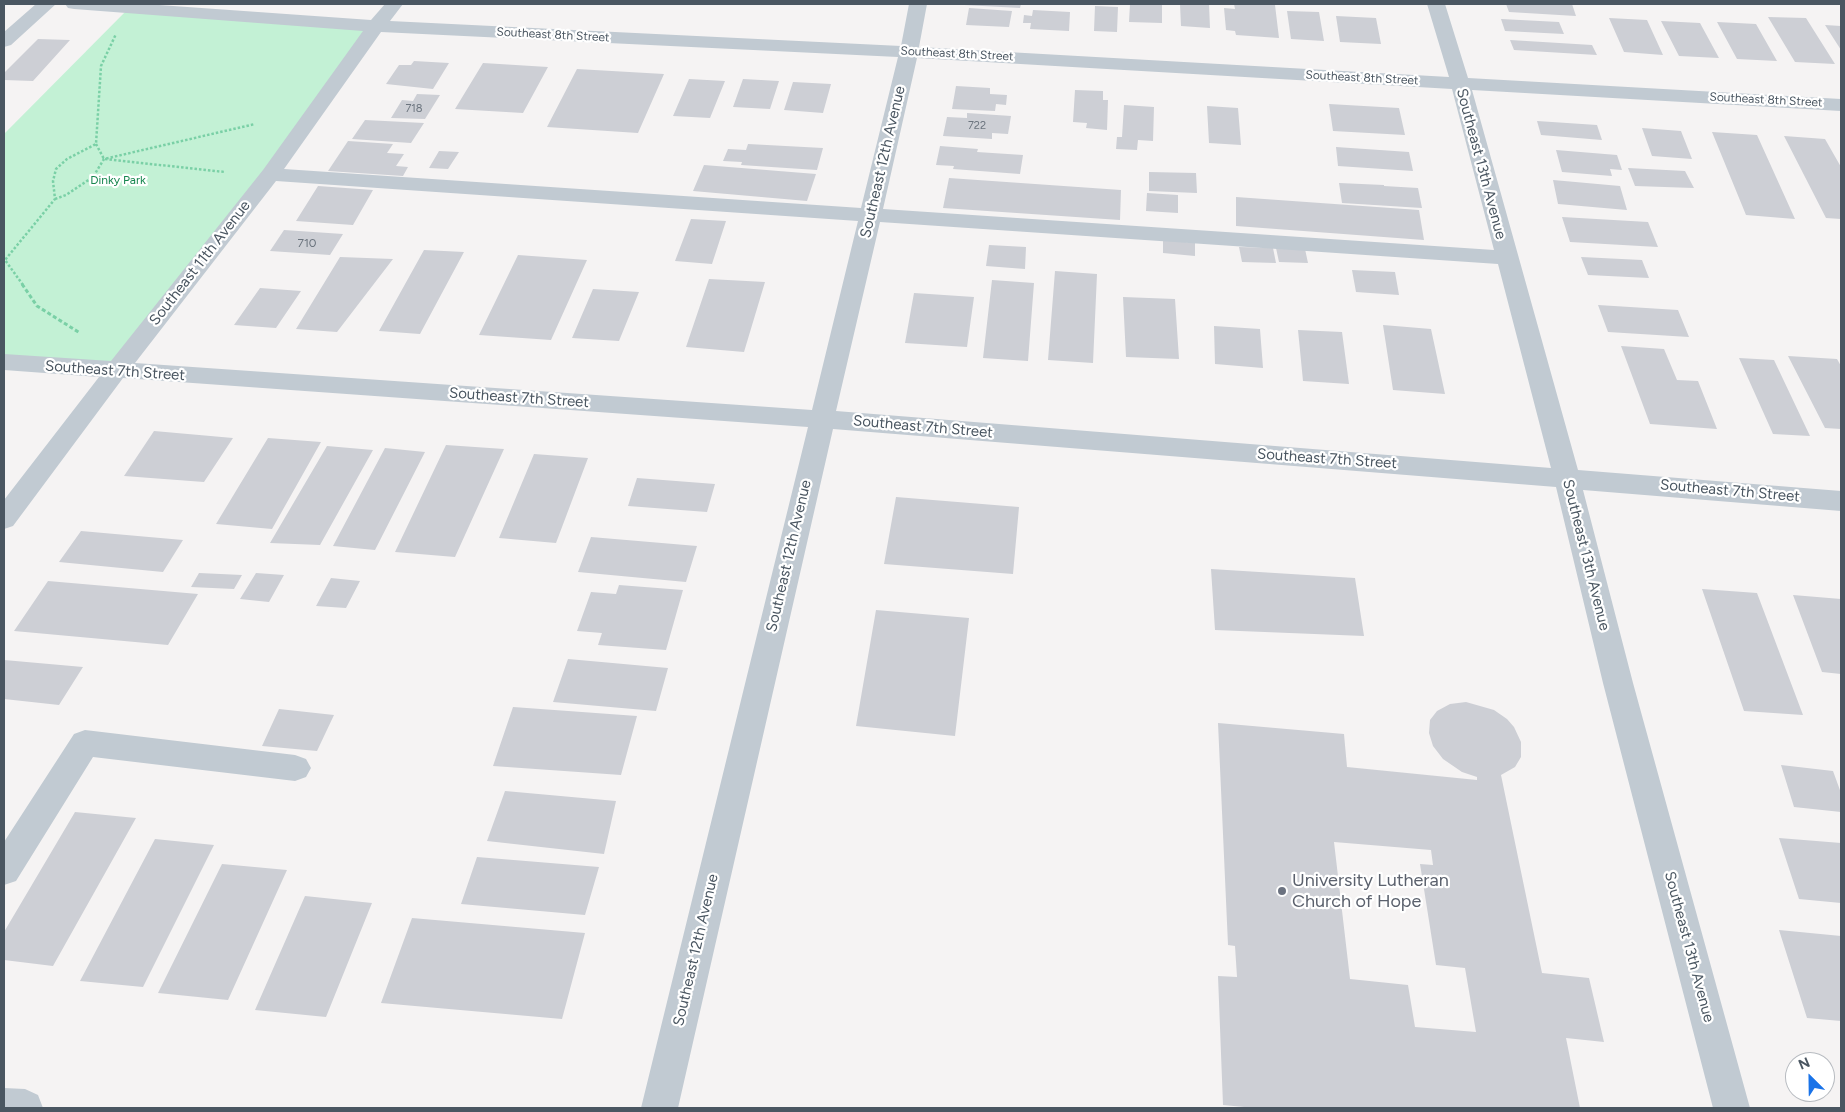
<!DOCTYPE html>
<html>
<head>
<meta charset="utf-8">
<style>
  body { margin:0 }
  #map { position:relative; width:1845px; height:1112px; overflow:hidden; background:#f5f3f3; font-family:Figtree,sans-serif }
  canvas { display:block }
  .frame { position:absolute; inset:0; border:5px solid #4a5661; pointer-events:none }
  .north { position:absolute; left:1785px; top:1052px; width:50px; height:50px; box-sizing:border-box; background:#fff; border:1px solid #b7bbc0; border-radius:50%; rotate:337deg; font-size:14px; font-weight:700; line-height:20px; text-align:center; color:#4a5661 }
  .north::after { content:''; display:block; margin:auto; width:18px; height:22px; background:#1a73e8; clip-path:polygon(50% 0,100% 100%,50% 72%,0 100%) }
</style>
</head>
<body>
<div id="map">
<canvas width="1845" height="1112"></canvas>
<div class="frame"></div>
<div class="north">N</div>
</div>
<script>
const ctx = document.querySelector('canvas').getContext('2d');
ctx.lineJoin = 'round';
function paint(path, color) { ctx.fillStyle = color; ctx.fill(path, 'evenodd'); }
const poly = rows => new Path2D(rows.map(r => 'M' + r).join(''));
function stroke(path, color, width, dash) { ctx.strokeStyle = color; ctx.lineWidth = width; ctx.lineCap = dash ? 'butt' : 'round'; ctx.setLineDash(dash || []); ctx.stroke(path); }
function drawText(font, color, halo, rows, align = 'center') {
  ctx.font = font + ' Figtree,sans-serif'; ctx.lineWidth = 4.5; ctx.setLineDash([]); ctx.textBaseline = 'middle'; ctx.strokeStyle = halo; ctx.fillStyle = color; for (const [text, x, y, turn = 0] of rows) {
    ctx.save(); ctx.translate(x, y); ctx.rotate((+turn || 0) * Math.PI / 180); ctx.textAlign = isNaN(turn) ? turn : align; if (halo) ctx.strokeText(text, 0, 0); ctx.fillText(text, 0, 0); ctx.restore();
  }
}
paint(poly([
  [128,9,375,26,116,371,4,363,4,134]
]), '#c3f1d5');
paint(poly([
  [964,4,1021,4,1020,8,964,5],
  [1130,4,1162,4,1162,23,1129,22],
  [1180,4,1209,4,1210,28,1181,26],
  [1234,4,1275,5,1279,38,1236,35,1235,31,1226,30,1224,8,1235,9],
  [1506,4,1572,4,1576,16,1509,12],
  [1095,6,1118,7,1117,32,1094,31],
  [969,8,1012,11,1009,27,966,25],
  [1033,10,1070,12,1069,31,1030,29,1031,23,1023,23,1024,15,1032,16],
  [1287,11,1319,12,1324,41,1291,39],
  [1336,16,1376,18,1381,44,1340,42],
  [1768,17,1806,18,1835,64,1795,62],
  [1609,18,1647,20,1663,55,1624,52],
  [1501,19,1559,22,1564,34,1505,31],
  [1661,21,1700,23,1719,58,1679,56],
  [1717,22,1756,24,1777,61,1737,59],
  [1825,25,1841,26,1841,50],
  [38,39,70,40,33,81,4,80,4,73],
  [1510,40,1592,45,1597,55,1514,50],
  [414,61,449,63,433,89,386,84,399,65,411,65],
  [483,63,548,67,523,113,455,109],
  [577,69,664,74,638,133,547,127],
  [689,79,725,81,710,118,673,116],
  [743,79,779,81,770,109,733,107],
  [793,82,831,84,823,113,784,110],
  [956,86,990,88,990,94,1007,95,1006,105,996,104,995,111,952,109],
  [1075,90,1103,91,1103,100,1108,100,1107,130,1086,128,1087,123,1073,122],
  [417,94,440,95,425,119,391,118,402,100,413,101],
  [1329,104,1399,108,1405,135,1333,131],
  [1124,105,1154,107,1153,141,1138,140,1137,150,1116,149,1117,137,1122,137],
  [1207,106,1238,108,1241,145,1209,143],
  [967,113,1011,116,1008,134,992,133,992,139,943,136,947,117,967,118],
  [365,120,424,123,411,143,352,139],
  [1537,121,1597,125,1602,140,1541,135],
  [1642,128,1681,131,1692,159,1652,156],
  [1712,132,1757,135,1795,219,1746,215],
  [1784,136,1825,139,1841,167,1841,219,1826,218],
  [348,141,393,144,387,153,404,154,396,166,408,167,403,176,328,171],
  [748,144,823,148,817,170,741,165,742,162,723,161,728,149,746,150],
  [940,146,978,149,977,152,1023,155,1020,174,953,169,954,166,936,165],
  [1336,147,1409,152,1413,171,1338,166],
  [1556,150,1617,155,1622,170,1610,169,1612,176,1562,172],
  [439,151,459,152,448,169,429,168],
  [704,165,816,174,807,201,693,191],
  [1628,168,1685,171,1694,188,1635,186],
  [1149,172,1196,173,1197,193,1149,191],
  [949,178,1121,190,1120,220,943,208],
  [1553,180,1620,186,1627,210,1558,204],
  [1339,183,1384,185,1384,186,1418,188,1422,208,1342,203],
  [318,186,373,190,353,225,296,221],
  [1147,193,1178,195,1178,213,1146,211],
  [1236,197,1419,210,1424,240,1236,226],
  [1562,217,1648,222,1658,247,1570,242],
  [691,219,726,221,712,264,675,261],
  [284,230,343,234,330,255,270,251],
  [1163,240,1195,243,1195,256,1163,253],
  [989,245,1026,247,1025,269,986,266],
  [1239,247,1273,248,1276,263,1242,262],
  [1276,248,1305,249,1308,263,1279,262],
  [424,250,464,252,420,334,379,331],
  [518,255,587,260,551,340,479,335],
  [340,257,393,259,337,332,296,329],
  [1581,257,1642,260,1649,278,1588,275],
  [1352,270,1395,272,1399,295,1356,292],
  [1055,271,1097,274,1093,363,1048,360],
  [709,279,765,282,744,352,686,347],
  [992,280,1034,283,1028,361,983,358],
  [260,288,301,291,276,328,234,325],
  [593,289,639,292,619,341,572,338],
  [914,293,974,297,967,347,905,343],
  [1123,297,1175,299,1179,359,1126,357],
  [1598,305,1678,310,1689,337,1608,332],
  [1383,325,1431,329,1445,394,1393,390],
  [1214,326,1260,329,1263,368,1215,364],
  [1298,330,1342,332,1349,384,1303,381],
  [1621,346,1664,349,1677,380,1698,381,1717,429,1650,424],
  [1788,356,1837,359,1841,366,1841,429,1825,428],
  [1739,358,1774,360,1810,436,1773,434],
  [154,431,233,438,204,482,124,476],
  [268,438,321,442,272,529,216,524],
  [446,445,504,449,455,557,395,552],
  [327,446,373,450,320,545,270,543],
  [385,448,425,452,375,550,333,546],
  [534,454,588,458,556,543,499,538],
  [637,478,715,484,707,512,628,506],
  [896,497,1019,507,1013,574,884,564],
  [81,531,183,540,163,572,59,562],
  [591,537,697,546,686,582,578,572],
  [1211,569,1355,578,1364,636,1215,630],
  [199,573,242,575,234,589,191,587],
  [256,573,284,575,269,602,240,599],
  [331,578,360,581,346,608,316,606],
  [48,581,198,594,168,645,14,631],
  [619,585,683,590,666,650,598,645,602,633,577,631,591,592,616,594],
  [1702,589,1757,593,1803,715,1744,711],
  [1793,595,1841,599,1841,674,1822,672],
  [876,610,969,618,955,736,856,726],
  [568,659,668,668,656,711,553,702],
  [4,660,83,667,59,705,4,699],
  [1466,702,1494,710,1507,719,1514,727,1521,742,1521,757,1515,767,1501,775,1542,973,1589,978,1604,1042,1566,1038,1580,1108,1255,1108,1223,1105,1218,976,1237,977,1235,946,1228,945,1218,723,1344,734,1347,767,1477,780,1477,777,1462,772,1443,759,1433,746,1429,733,1430,720,1437,711,1450,704],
  [1334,842,1431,850,1433,865,1420,864,1436,965,1465,968,1476,1032,1415,1027,1408,985,1350,979],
  [513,707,637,716,621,775,493,766],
  [279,709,334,715,317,751,262,746],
  [1781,765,1833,771,1841,793,1841,812,1794,807],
  [505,791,616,801,604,854,487,841],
  [75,812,136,818,53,966,4,960,4,932],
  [1779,838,1841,843,1841,903,1799,899],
  [155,839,214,845,143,987,80,981],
  [477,857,599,867,585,915,461,904],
  [222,864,287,870,228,1000,158,993],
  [305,896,372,903,326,1017,255,1010],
  [412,918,585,933,562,1019,381,1003],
  [1779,930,1841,936,1841,1021,1807,1018]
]), '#cdcfd5');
stroke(poly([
  [96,144,104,159,225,172],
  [55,199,66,195,93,177,104,159,255,124],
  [23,285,5,260,55,199,53,181,56,169,67,159,96,144,101,66,116,34]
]), '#7ad0a6', 2.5, [2.5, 2]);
stroke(poly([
  [22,284,37,306,80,333]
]), '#7ad0a6', 3, [4, 2.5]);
paint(poly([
  [36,4,56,4,11,45,4,47,4,32,36,4],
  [65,4,145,4,371,20,385,4,403,4,390,21,901,46,909,4,927,4,919,47,1449,77,1427,4,1445,4,1468,78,1841,99,1841,111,1472,90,1578,470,1841,491,1841,511,1583,490,1633,683,1750,1108,1713,1108,1603,683,1556,487,833,429,678,1108,641,1108,808,427,123,378,13,526,4,529,4,500,99,377,4,370,4,354,111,361,263,170,363,31,74,9,68,8,65,4],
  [381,32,898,57,861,208,284,169,381,32],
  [917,58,1452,89,1494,250,883,209,917,58],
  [276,181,858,221,812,410,135,363,276,181],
  [880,222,1498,264,1551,468,836,411,880,222],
  [85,730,295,755,306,759,311,768,306,777,295,781,93,757,16,881,4,885,4,842,74,734,85,730],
  [4,1088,25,1089,38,1095,43,1108,4,1108,4,1088]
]), '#c1cad2');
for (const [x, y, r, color] of [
  [1282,891,5,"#6b7280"]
]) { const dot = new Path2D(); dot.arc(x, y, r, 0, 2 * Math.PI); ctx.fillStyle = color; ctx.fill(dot); stroke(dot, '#fff', 2); }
drawText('11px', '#6b747e', null, [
  ["718",414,109],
  ["722",977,126]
]);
drawText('12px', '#4a5661', '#fff', [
  ["Southeast 8th Street",553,35,3],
  ["Southeast 8th Street",957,54,3],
  ["Southeast 8th Street",1362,78,3],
  ["Southeast 8th Street",1766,100,3]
]);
drawText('12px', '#17864f', '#fff', [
  ["Dinky Park",118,180]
]);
drawText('12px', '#6b747e', null, [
  ["710",307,243]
]);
drawText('15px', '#4a5661', '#fff', [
  ["Southeast 12th Avenue",883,162,-77],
  ["Southeast 13th Avenue",1481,164,75],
  ["Southeast 11th Avenue",200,263,-52],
  ["Southeast 7th Street",115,371,4],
  ["Southeast 7th Street",519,398,4],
  ["Southeast 7th Street",923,427,5],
  ["Southeast 7th Street",1327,459,4],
  ["Southeast 7th Street",1730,491,5],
  ["Southeast 13th Avenue",1586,555,76],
  ["Southeast 12th Avenue",789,556,-77],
  ["Southeast 13th Avenue",1689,947,75],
  ["Southeast 12th Avenue",696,950,-77]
]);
drawText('18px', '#5b616d', '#fff', [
  ["University Lutheran",1292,881],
  ["Church of Hope",1292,902]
], 'left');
</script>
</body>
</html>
